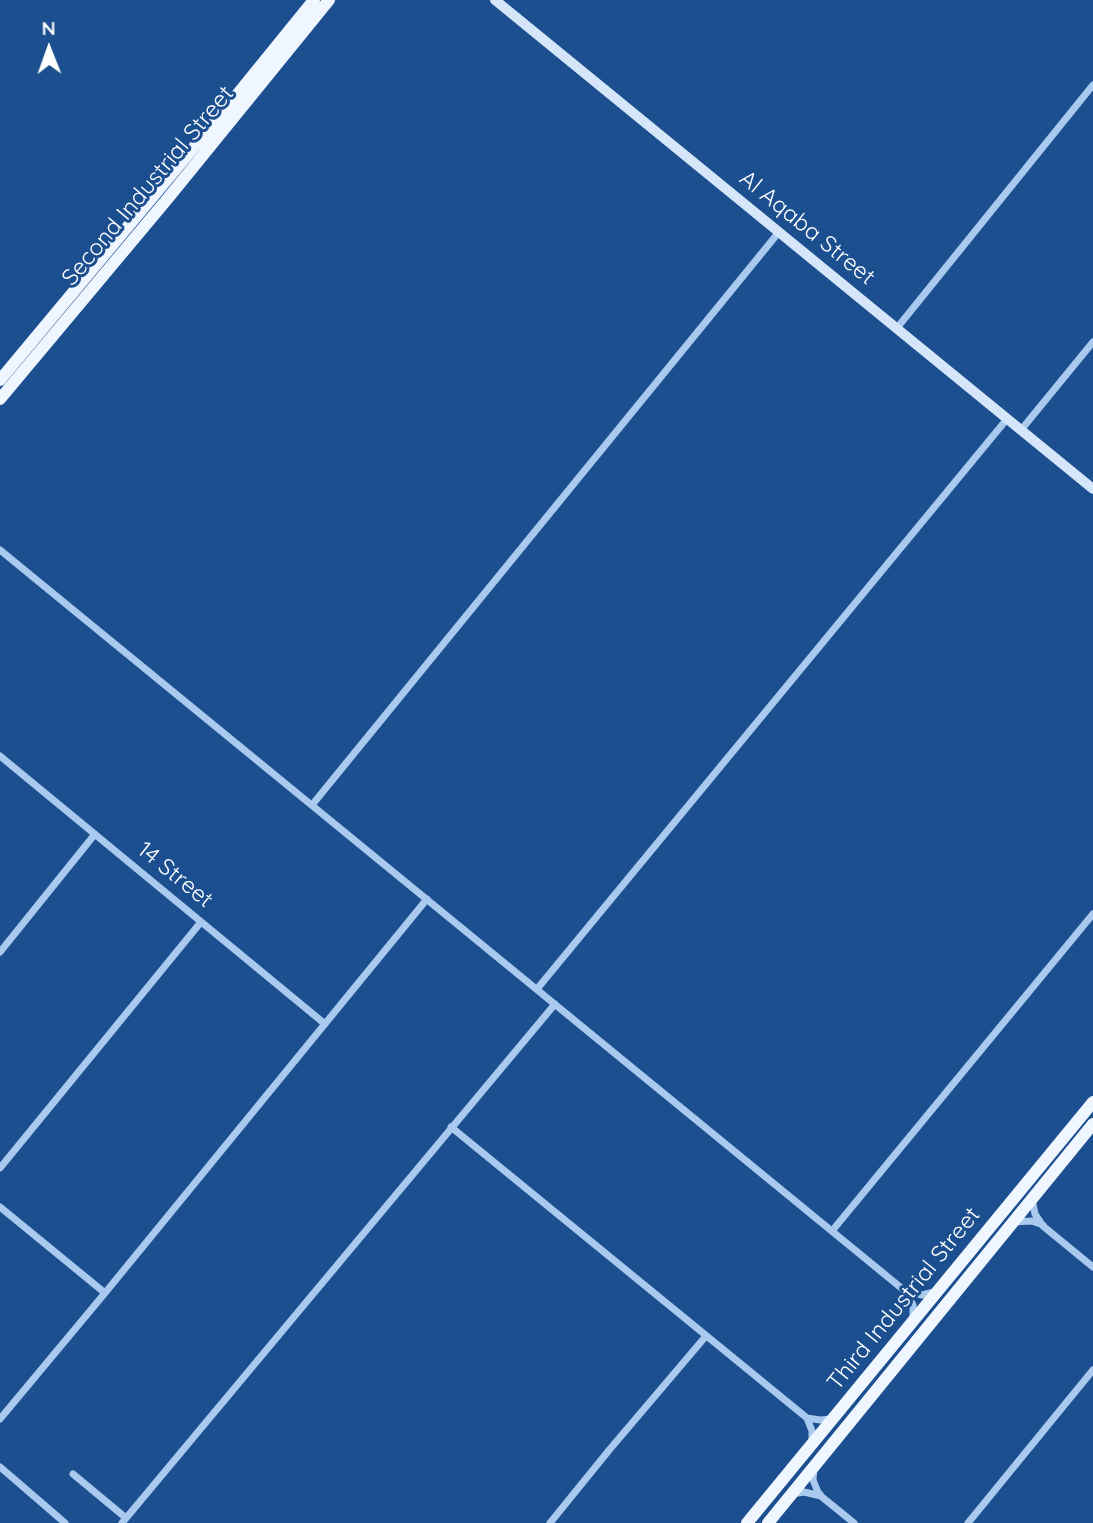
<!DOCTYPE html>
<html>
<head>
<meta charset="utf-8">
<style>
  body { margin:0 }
  #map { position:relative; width:1093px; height:1523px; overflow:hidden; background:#1b4f8f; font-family:Quicksand,sans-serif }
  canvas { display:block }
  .north { position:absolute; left:14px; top:14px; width:70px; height:70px; -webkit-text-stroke:5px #1b4f8f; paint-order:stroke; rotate:359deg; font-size:19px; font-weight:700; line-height:28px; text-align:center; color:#fff }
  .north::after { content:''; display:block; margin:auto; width:24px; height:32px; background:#fff; clip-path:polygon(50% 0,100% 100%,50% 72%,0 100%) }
</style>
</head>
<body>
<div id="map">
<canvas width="1093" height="1523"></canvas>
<div class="north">N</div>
</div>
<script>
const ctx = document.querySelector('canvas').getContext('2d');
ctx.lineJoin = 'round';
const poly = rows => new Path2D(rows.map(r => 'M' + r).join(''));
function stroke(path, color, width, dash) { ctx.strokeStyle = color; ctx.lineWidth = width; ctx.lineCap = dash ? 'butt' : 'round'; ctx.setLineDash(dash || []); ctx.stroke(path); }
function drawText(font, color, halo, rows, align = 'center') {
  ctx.font = font + ' Quicksand,sans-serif'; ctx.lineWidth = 6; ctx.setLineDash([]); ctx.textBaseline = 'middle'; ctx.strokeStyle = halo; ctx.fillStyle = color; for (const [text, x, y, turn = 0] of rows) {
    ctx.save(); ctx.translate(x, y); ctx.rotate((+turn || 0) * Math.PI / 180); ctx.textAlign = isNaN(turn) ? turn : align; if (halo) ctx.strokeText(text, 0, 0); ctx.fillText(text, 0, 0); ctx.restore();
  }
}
stroke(poly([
  [897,328,1093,85],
  [1021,430,1093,342],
  [0,550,905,1291,913,1305,913,1319],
  [0,756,325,1024],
  [312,805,779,232],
  [0,952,95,834],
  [537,989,1007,419],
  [451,1127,807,1418,812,1431,812,1440],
  [0,1168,201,922],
  [1032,1199,1035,1214,1043,1226,1093,1267],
  [0,1207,105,1293],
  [1013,1222,1032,1221,1043,1225],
  [832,1231,1093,914],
  [905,1291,922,1295,934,1292],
  [807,1418,820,1420,831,1419],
  [0,1419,105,1293,427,899],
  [0,1467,65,1523],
  [814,1468,813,1480,818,1492,822,1497,854,1523],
  [73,1474,126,1518],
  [792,1494,804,1492,821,1496],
  [122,1523,555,1004],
  [550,1523,610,1449,706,1336],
  [968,1523,1093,1370]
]), '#a9c9ee', 7);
stroke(poly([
  [495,0,1093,489]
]), '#d6e6fa', 10);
stroke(poly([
  [0,380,210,128,314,0],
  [0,399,169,197,329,0],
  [747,1523,1093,1102],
  [768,1523,1093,1124]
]), '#f0f6ff', 12);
drawText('23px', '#fff', '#1b4f8f', [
  ["Second Industrial Street",148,186,-50],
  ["Al Aqaba Street",807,228,39],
  ["14 Street",175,875,39],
  ["Third Industrial Street",904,1299,-51]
]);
</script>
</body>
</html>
